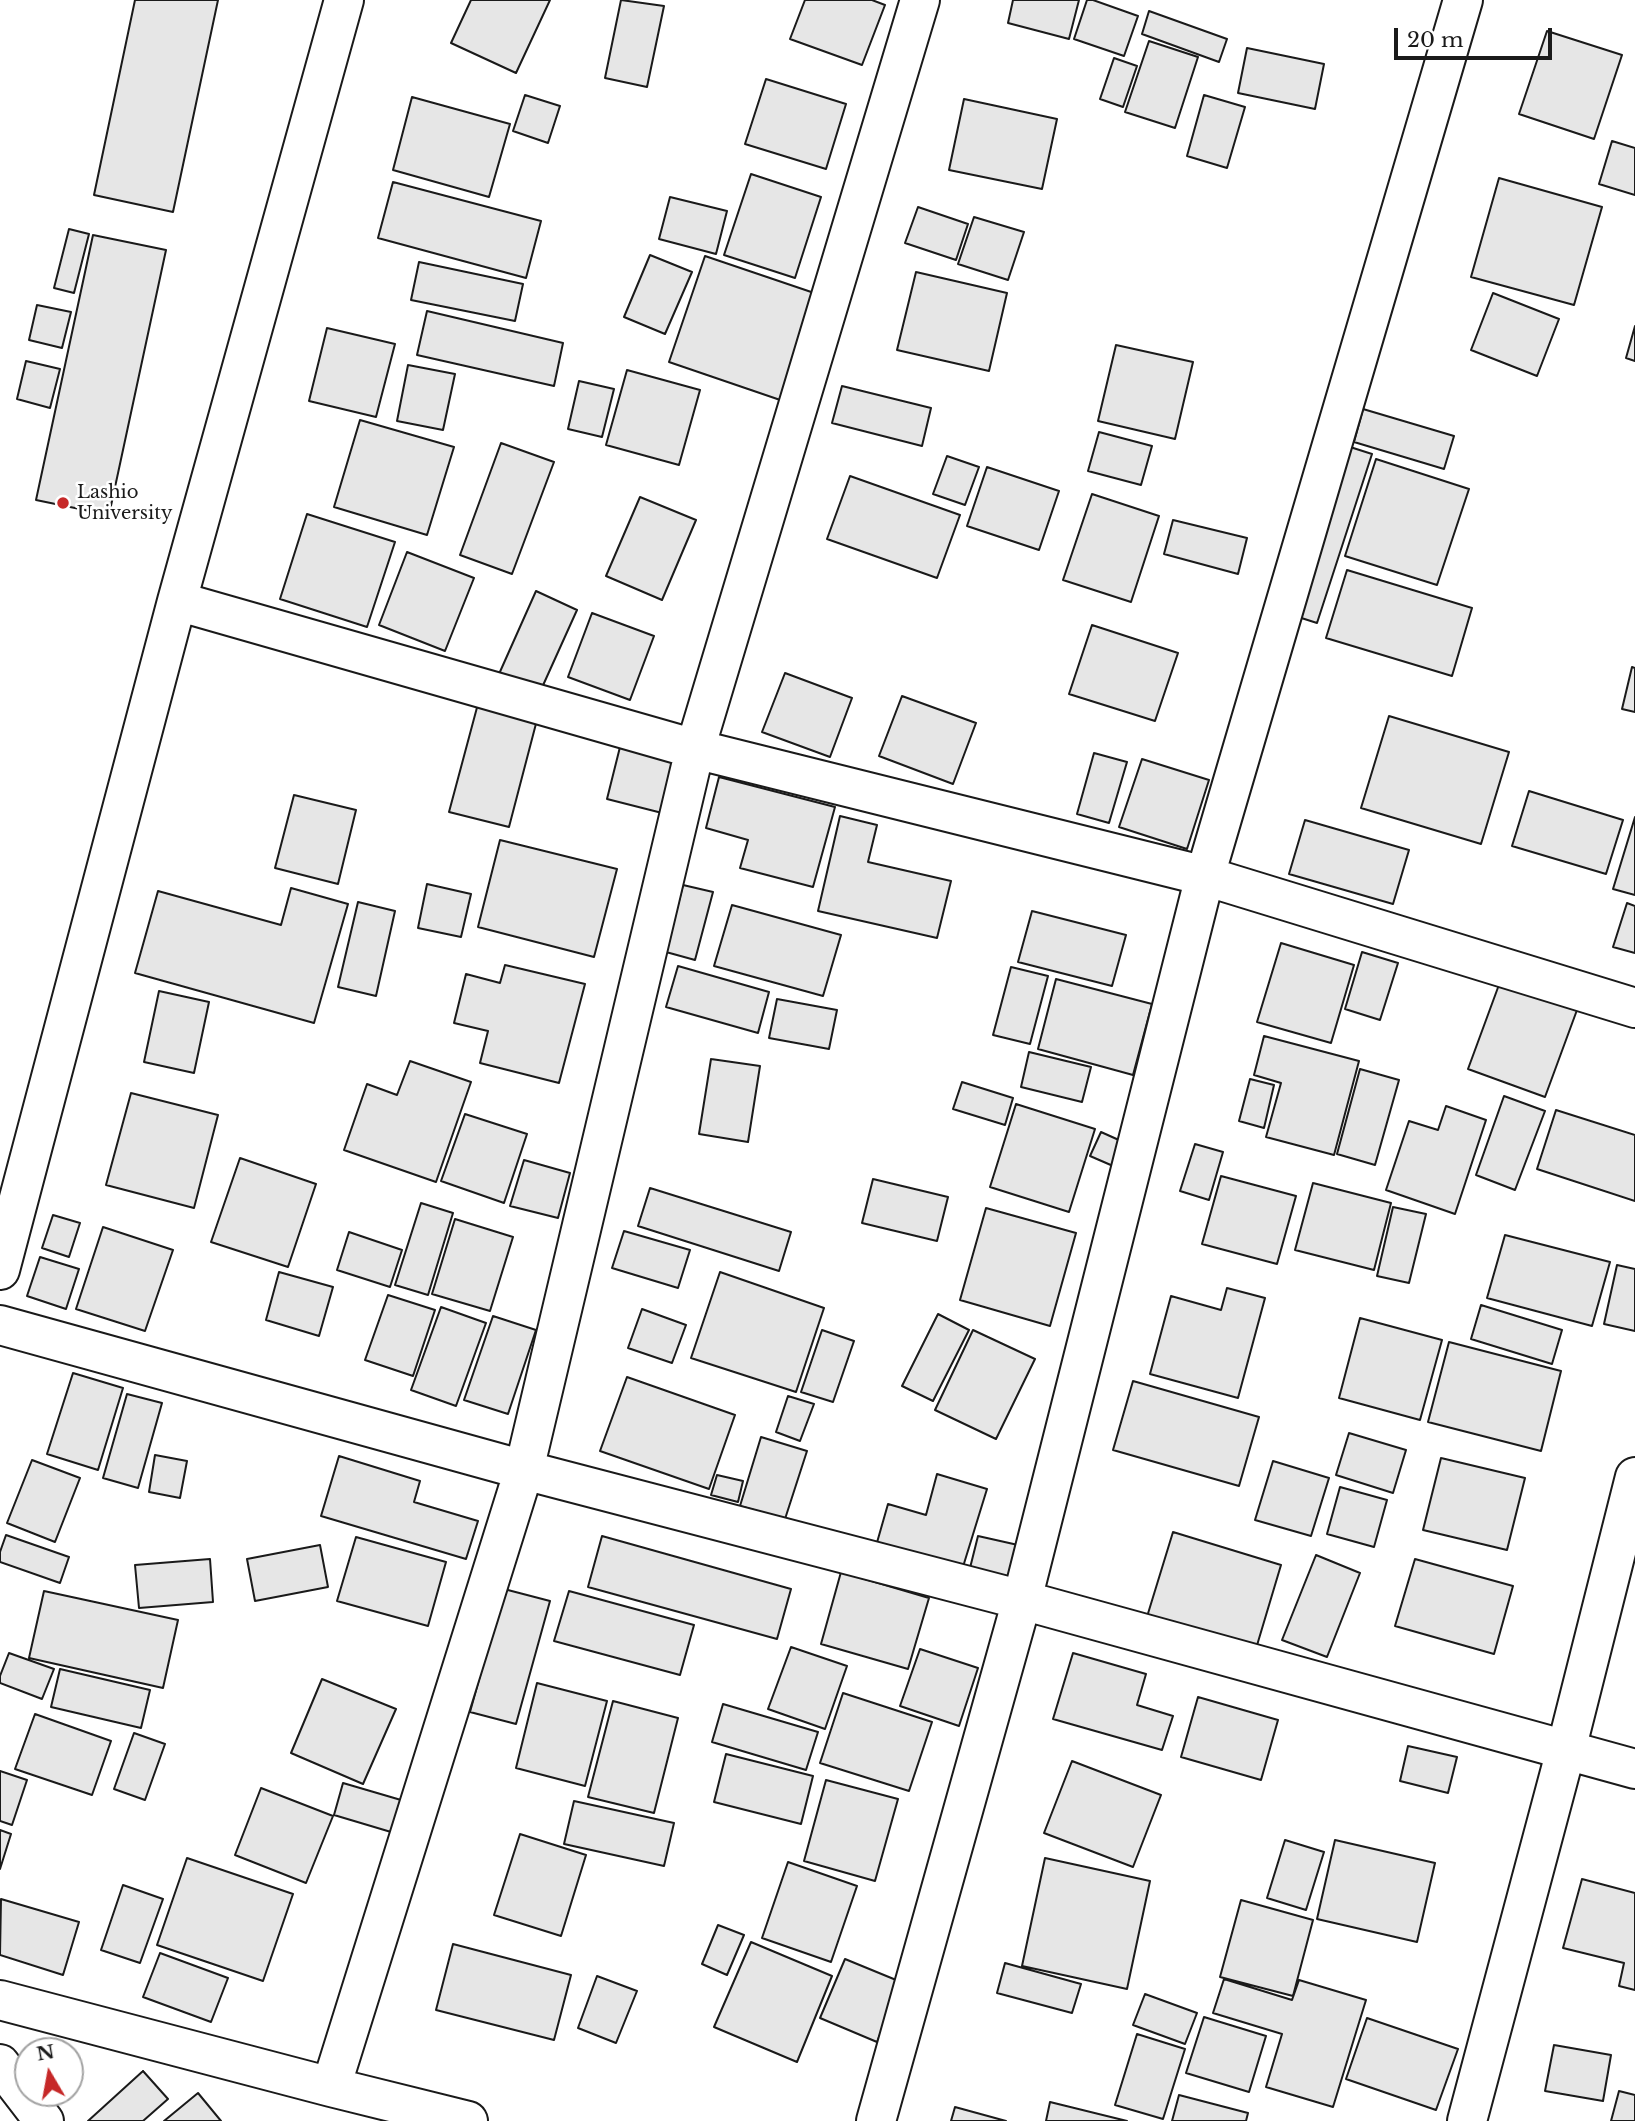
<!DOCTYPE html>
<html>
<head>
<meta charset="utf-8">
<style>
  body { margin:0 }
  #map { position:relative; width:1635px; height:2121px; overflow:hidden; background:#fff; font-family:"Libre Baskerville",serif }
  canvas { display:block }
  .north { position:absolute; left:14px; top:2037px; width:70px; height:70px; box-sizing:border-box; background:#fff; border:2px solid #a3a3a3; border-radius:50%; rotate:350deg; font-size:19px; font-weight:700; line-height:28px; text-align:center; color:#1a1a1a }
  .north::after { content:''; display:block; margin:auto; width:24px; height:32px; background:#c62828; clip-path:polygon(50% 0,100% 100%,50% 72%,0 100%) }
  .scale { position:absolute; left:1394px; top:28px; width:158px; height:32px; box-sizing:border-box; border:4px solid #1a1a1a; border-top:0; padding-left:9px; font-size:21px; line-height:24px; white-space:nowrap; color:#1a1a1a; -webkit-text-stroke:5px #fff; paint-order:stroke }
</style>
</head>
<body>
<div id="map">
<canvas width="1635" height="2121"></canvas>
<div class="north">N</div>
<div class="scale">20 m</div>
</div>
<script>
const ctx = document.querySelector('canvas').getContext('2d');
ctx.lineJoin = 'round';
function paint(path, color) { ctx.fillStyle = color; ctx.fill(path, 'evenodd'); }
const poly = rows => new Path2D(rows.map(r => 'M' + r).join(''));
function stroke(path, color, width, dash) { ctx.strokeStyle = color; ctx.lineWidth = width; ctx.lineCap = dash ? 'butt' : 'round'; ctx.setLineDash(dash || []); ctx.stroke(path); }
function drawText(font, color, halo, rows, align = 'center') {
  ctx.font = font + ' "Libre Baskerville",serif'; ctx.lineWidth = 5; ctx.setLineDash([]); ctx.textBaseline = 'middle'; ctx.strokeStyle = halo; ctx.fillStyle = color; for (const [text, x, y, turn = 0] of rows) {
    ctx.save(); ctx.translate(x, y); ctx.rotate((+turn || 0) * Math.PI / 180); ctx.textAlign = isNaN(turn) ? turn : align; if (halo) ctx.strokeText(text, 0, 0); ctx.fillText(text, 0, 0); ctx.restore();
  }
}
const building = poly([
  [135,0,218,0,173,212,94,195,135,0],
  [471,0,550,0,516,73,451,43,471,0],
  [621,0,664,6,647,87,605,78,621,0],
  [805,0,872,0,885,5,862,65,790,39,805,0],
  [1013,0,1079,0,1069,39,1008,23,1013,0],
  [1087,0,1093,0,1138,16,1124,56,1074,39,1087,0],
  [1149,11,1227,39,1219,62,1142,34,1149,11],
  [1547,31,1622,55,1594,139,1519,114,1547,31],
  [1149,41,1198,57,1175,128,1125,112,1149,41],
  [1247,48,1324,64,1315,109,1238,93,1247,48],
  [1114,58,1137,66,1123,107,1100,99,1114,58],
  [766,79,846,104,826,169,745,144,766,79],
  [525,95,560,106,548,143,513,131,525,95],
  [1204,95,1245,107,1227,168,1187,156,1204,95],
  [412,97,510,124,489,197,393,170,412,97],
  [964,99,1057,119,1042,189,949,170,964,99],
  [1612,141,1635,148,1635,195,1599,184,1612,141],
  [751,174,821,197,795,278,724,255,751,174],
  [1499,178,1602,207,1574,305,1471,277,1499,178],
  [393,182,541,221,526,278,378,238,393,182],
  [670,197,727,211,716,254,659,239,670,197],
  [918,207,968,224,956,260,905,243,918,207],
  [974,217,1024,232,1008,280,958,264,974,217],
  [69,229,89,234,74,293,54,288,69,229],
  [93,235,166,250,109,515,36,500,93,235],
  [650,255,692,272,665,334,624,317,650,255],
  [705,256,826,297,789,403,669,362,705,256],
  [419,262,523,284,515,321,411,300,419,262],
  [916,272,1007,293,989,371,897,350,916,272],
  [1493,293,1559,319,1537,376,1471,350,1493,293],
  [37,305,71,312,62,348,29,340,37,305],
  [427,311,563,343,554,386,417,355,427,311],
  [1635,326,1635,361,1626,358,1635,326],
  [327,328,395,344,376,417,309,401,327,328],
  [1116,345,1193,362,1175,439,1098,421,1116,345],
  [26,361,60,369,50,408,17,399,26,361],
  [408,365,455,374,443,430,397,421,408,365],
  [627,370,700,390,679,465,606,445,627,370],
  [579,381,614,389,602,437,568,429,579,381],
  [842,386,931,408,922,446,832,423,842,386],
  [1363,409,1454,436,1444,469,1354,442,1363,409],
  [360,420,454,447,427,535,334,507,360,420],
  [1099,432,1152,446,1141,485,1088,471,1099,432],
  [501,443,554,462,512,574,460,555,501,443],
  [1347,446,1372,454,1317,623,1292,615,1347,446],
  [947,456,979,467,965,505,933,494,947,456],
  [1376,459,1469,489,1437,585,1345,556,1376,459],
  [987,467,1059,491,1039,550,967,526,987,467],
  [850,476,960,515,937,578,827,539,850,476],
  [1092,494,1159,516,1131,602,1063,580,1092,494],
  [640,497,696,520,662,600,606,576,640,497],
  [307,514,395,542,367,627,280,599,307,514],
  [1173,520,1247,538,1238,574,1164,554,1173,520],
  [407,552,474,578,445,651,379,625,407,552],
  [1347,570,1472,608,1452,676,1326,638,1347,570],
  [536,591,577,610,540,692,499,674,536,591],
  [592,613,654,636,630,700,568,677,592,613],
  [1092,625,1178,653,1155,721,1069,694,1092,625],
  [1632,667,1635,668,1635,712,1622,709,1632,667],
  [785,673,852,698,830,757,762,732,785,673],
  [902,696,976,723,953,784,879,756,902,696],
  [479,700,538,716,509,827,449,812,479,700],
  [1389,716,1509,752,1481,844,1361,808,1389,716],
  [621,743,685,759,670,815,607,799,621,743],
  [1094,753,1127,762,1109,823,1077,814,1094,753],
  [1142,759,1209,780,1187,849,1119,827,1142,759],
  [719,777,835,807,813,887,740,868,748,840,706,828,719,777],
  [1529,791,1623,820,1606,874,1512,846,1529,791],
  [294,795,356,810,338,884,275,868,294,795],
  [840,816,877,825,868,862,951,881,937,938,818,911,840,816],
  [1635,817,1635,895,1613,889,1635,817],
  [1305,820,1409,850,1393,904,1289,874,1305,820],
  [500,840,617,869,594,957,478,927,500,840],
  [427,884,471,894,461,937,418,928,427,884],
  [683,885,713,892,695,960,666,952,683,885],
  [291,888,348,904,314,1023,135,973,158,891,281,925,291,888],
  [358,902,395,911,376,996,338,987,358,902],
  [1627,903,1635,906,1635,953,1613,947,1627,903],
  [732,905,841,935,823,996,714,966,732,905],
  [1032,911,1126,935,1112,986,1018,962,1032,911],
  [1281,943,1354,965,1331,1043,1257,1022,1281,943],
  [1362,952,1398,963,1380,1020,1345,1009,1362,952],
  [505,965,585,984,559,1083,480,1063,488,1031,454,1023,466,974,500,983,505,965],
  [678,966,769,992,758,1033,666,1007,678,966],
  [1011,967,1048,976,1030,1044,993,1035,1011,967],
  [1056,979,1152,1004,1133,1075,1038,1049,1056,979],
  [1500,982,1577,1010,1545,1097,1468,1069,1500,982],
  [159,991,209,1002,194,1073,144,1062,159,991],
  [777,999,837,1010,829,1049,769,1038,777,999],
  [1264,1036,1359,1061,1334,1155,1266,1137,1281,1083,1254,1075,1264,1036],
  [1029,1052,1091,1067,1082,1102,1021,1087,1029,1052],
  [711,1059,760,1066,748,1142,699,1134,711,1059],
  [410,1061,471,1082,436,1182,344,1150,367,1084,397,1095,410,1061],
  [1360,1069,1399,1080,1375,1165,1337,1154,1360,1069],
  [1250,1079,1274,1085,1264,1128,1239,1121,1250,1079],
  [962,1082,1013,1098,1005,1125,953,1109,962,1082],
  [131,1093,218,1115,194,1208,106,1185,131,1093],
  [1504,1096,1545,1111,1515,1190,1476,1175,1504,1096],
  [1016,1104,1095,1129,1069,1212,990,1187,1016,1104],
  [1446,1106,1486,1120,1455,1214,1386,1190,1409,1121,1438,1130,1446,1106],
  [1556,1110,1635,1135,1635,1201,1537,1169,1556,1110],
  [465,1114,527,1134,504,1203,441,1181,465,1114],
  [1101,1132,1130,1145,1120,1169,1090,1156,1101,1132],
  [1195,1144,1223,1152,1209,1200,1180,1191,1195,1144],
  [240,1158,316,1184,288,1267,211,1242,240,1158],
  [524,1160,570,1173,558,1218,510,1206,524,1160],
  [1221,1176,1296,1196,1277,1264,1202,1244,1221,1176],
  [873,1179,948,1197,937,1241,862,1223,873,1179],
  [1313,1183,1391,1203,1374,1270,1295,1250,1313,1183],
  [650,1188,791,1232,779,1271,638,1226,650,1188],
  [421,1203,453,1213,428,1295,395,1285,421,1203],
  [1393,1207,1426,1214,1409,1283,1377,1276,1393,1207],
  [986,1208,1076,1233,1050,1326,960,1300,986,1208],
  [53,1215,80,1223,69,1257,42,1248,53,1215],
  [455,1219,513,1237,490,1311,432,1294,455,1219],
  [103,1227,173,1250,145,1331,76,1309,103,1227],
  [624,1231,690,1250,678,1288,612,1268,624,1231],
  [349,1232,402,1250,390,1287,337,1270,349,1232],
  [1505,1235,1610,1262,1592,1326,1487,1298,1505,1235],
  [40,1257,79,1269,66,1309,27,1296,40,1257],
  [1617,1265,1635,1269,1635,1331,1604,1324,1617,1265],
  [279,1272,333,1287,319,1336,266,1320,279,1272],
  [720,1272,824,1308,796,1392,691,1358,720,1272],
  [1227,1288,1265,1298,1238,1398,1150,1374,1171,1296,1221,1310,1227,1288],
  [388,1295,435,1310,413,1376,365,1360,388,1295],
  [1481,1305,1562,1330,1552,1364,1471,1339,1481,1305],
  [441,1307,486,1323,456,1406,411,1390,441,1307],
  [642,1309,686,1325,672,1363,628,1348,642,1309],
  [938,1314,969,1330,933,1401,902,1386,938,1314],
  [493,1316,536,1330,508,1414,464,1400,493,1316],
  [1360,1318,1442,1340,1420,1420,1339,1398,1360,1318],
  [822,1330,854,1341,833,1402,801,1392,822,1330],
  [973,1330,1035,1359,996,1439,935,1410,973,1330],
  [1449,1342,1561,1371,1541,1451,1428,1422,1449,1342],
  [73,1373,123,1388,98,1470,47,1454,73,1373],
  [627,1377,735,1415,709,1489,600,1451,627,1377],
  [1133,1381,1259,1417,1239,1486,1113,1450,1133,1381],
  [127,1394,162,1403,138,1488,103,1478,127,1394],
  [788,1396,814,1404,800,1441,776,1432,788,1396],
  [1349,1433,1406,1450,1393,1493,1336,1475,1349,1433],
  [761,1437,807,1451,785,1519,740,1506,761,1437],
  [155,1455,187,1461,180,1498,149,1492,155,1455],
  [339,1456,420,1481,414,1502,478,1521,466,1559,321,1516,339,1456],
  [1441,1458,1525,1478,1507,1550,1423,1530,1441,1458],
  [32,1460,80,1478,55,1542,7,1523,32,1460],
  [1273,1461,1329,1478,1311,1536,1255,1520,1273,1461],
  [937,1474,987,1489,962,1570,876,1546,888,1504,926,1515,937,1474],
  [717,1475,743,1481,738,1502,711,1495,717,1475],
  [1340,1487,1387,1500,1374,1547,1327,1534,1340,1487],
  [1173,1532,1281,1565,1255,1652,1146,1620,1173,1532],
  [6,1535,69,1557,60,1583,0,1562,0,1552,6,1535],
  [602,1536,791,1589,777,1639,588,1587,602,1536],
  [978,1536,1018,1545,1007,1587,968,1576,978,1536],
  [356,1537,446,1562,428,1626,337,1601,356,1537],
  [320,1545,328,1587,255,1601,247,1559,320,1545],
  [1316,1555,1360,1573,1327,1657,1282,1640,1316,1555],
  [210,1559,213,1602,139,1608,135,1565,210,1559],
  [1415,1559,1513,1586,1494,1654,1395,1626,1415,1559],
  [841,1572,929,1598,908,1669,821,1644,841,1572],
  [504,1589,550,1601,516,1724,470,1712,504,1589],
  [44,1591,178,1620,163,1688,29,1658,44,1591],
  [569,1591,694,1625,680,1675,554,1641,569,1591],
  [791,1647,847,1666,825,1729,768,1709,791,1647],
  [920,1649,978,1668,959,1726,900,1706,920,1649],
  [9,1653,54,1669,42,1699,0,1683,0,1676,9,1653],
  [1073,1653,1146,1674,1137,1705,1173,1716,1162,1750,1053,1719,1073,1653],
  [60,1669,150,1690,141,1728,51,1707,60,1669],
  [322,1679,396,1709,363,1784,291,1753,322,1679],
  [537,1683,607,1701,585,1786,516,1768,537,1683],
  [843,1693,932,1722,909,1791,820,1763,843,1693],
  [1198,1697,1278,1720,1261,1780,1181,1757,1198,1697],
  [613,1701,678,1718,654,1813,588,1797,613,1701],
  [723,1704,818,1732,806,1770,712,1742,723,1704],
  [35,1714,111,1741,92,1795,15,1769,35,1714],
  [134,1733,165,1744,145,1800,114,1789,134,1733],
  [1408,1746,1457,1757,1448,1793,1400,1781,1408,1746],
  [726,1754,813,1776,801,1824,714,1802,726,1754],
  [1072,1761,1161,1795,1133,1867,1044,1833,1072,1761],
  [0,1771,27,1780,12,1825,0,1821,0,1771],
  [826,1780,898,1799,875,1881,804,1861,826,1780],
  [343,1783,401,1800,391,1832,334,1815,343,1783],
  [261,1788,333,1816,306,1883,235,1855,261,1788],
  [574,1801,674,1823,664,1866,564,1844,574,1801],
  [0,1830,11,1834,0,1869,0,1830],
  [520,1834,586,1855,561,1936,494,1915,520,1834],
  [1285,1840,1324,1852,1306,1910,1267,1898,1285,1840],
  [1335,1840,1435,1863,1417,1942,1317,1919,1335,1840],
  [187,1858,293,1894,263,1981,157,1945,187,1858],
  [1045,1858,1150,1881,1127,1989,1022,1966,1045,1858],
  [788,1862,857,1886,831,1962,762,1938,788,1862],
  [1582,1879,1635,1893,1635,1990,1619,1986,1624,1963,1563,1948,1582,1879],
  [123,1885,163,1899,140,1963,101,1950,123,1885],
  [1,1899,79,1922,63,1975,0,1955,1,1899],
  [1241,1900,1313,1920,1293,1996,1220,1977,1241,1900],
  [718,1925,744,1935,727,1975,702,1964,718,1925],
  [751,1942,832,1976,797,2062,714,2027,751,1942],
  [453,1944,571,1975,554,2040,436,2010,453,1944],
  [160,1953,228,1978,211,2022,143,1997,160,1953],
  [845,1959,901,1982,877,2042,820,2018,845,1959],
  [1005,1963,1081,1984,1072,2013,997,1993,1005,1963],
  [597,1976,637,1991,616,2043,578,2028,597,1976],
  [1224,1979,1292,2000,1299,1980,1366,2000,1333,2107,1266,2087,1282,2034,1213,2013,1224,1979],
  [1145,1994,1197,2013,1185,2044,1133,2025,1145,1994],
  [1204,2017,1266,2036,1249,2092,1186,2073,1204,2017],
  [1367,2018,1458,2049,1436,2110,1346,2079,1367,2018],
  [1137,2034,1185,2049,1163,2119,1115,2105,1137,2034],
  [1554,2045,1611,2055,1603,2101,1545,2091,1554,2045],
  [143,2071,168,2099,143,2121,88,2121,143,2071],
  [1619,2091,1635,2095,1635,2121,1611,2121,1619,2091],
  [198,2093,221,2121,164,2121,198,2093],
  [1179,2095,1248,2113,1246,2121,1172,2121,1179,2095],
  [1050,2102,1127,2121,1046,2121,1050,2102],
  [955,2107,1006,2121,951,2121,955,2107]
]);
paint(building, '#e6e6e6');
stroke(building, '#1a1a1a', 2);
const minor = poly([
  [177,601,695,749,1205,876,1635,1008],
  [0,1270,177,601,344,0],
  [0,1325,524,1470,1022,1600,1635,1769],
  [0,2000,331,2087,468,2121],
  [0,2064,44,2121],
  [331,2087,524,1470,695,749,920,0],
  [876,2121,1022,1600,1205,876,1463,0],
  [1467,2121,1566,1750,1635,1477]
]);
stroke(minor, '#1a1a1a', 42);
stroke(minor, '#fff', 38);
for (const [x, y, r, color] of [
  [63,503,7,"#c62828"]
]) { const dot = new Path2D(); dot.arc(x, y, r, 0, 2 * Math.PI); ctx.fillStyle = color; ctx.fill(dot); stroke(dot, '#fff', 2.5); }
drawText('18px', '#1a1a1a', '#fff', [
  ["Lashio",77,493],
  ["University",77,514]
], 'left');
</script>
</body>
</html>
